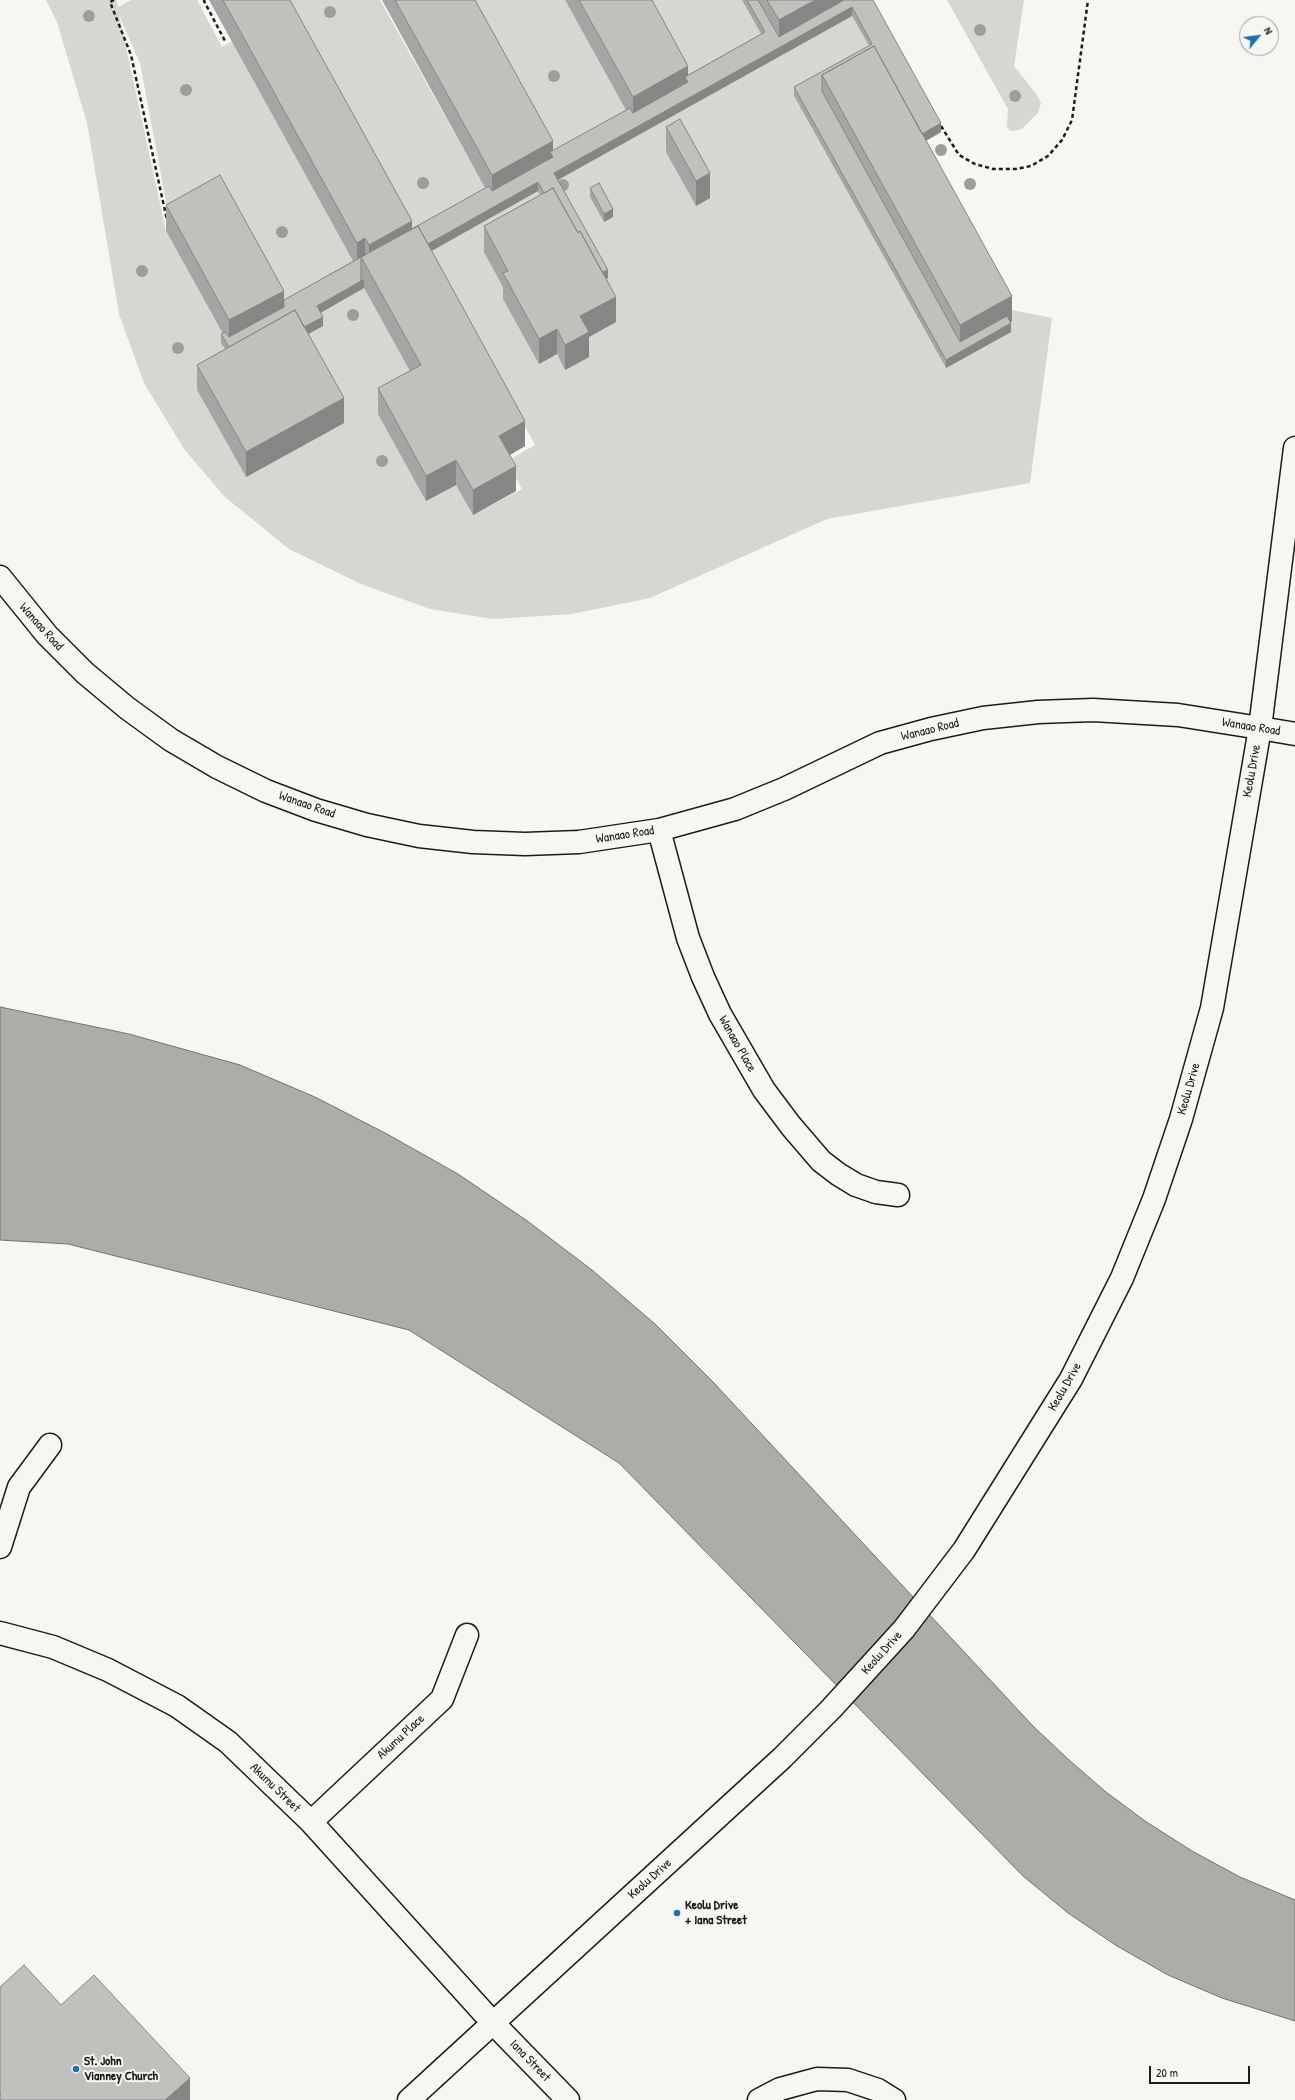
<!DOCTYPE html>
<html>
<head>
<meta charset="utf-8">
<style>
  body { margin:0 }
  #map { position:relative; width:1295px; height:2100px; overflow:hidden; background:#f6f6f2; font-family:"Patrick Hand",sans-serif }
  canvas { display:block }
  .north { position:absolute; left:1239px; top:16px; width:40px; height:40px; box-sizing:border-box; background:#f6f6f2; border:1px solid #9f9f9c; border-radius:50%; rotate:61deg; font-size:11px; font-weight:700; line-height:16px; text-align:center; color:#1c1c1c }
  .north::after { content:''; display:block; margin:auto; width:14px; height:18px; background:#1f6fb2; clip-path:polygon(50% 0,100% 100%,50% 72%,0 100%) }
  .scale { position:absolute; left:1149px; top:2066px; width:101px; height:18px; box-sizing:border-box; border:2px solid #1c1c1c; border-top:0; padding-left:5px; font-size:12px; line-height:14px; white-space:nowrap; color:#1c1c1c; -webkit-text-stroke:3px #f6f6f2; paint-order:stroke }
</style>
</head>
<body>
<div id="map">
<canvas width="1295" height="2100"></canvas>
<div class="north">N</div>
<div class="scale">20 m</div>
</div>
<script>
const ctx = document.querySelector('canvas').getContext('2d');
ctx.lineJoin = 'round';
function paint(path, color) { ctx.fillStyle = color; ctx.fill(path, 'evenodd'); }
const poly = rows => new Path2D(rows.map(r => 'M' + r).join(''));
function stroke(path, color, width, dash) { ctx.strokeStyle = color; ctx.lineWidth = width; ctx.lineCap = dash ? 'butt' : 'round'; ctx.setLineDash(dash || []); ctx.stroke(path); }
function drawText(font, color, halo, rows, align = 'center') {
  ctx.font = font + ' "Patrick Hand",sans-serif'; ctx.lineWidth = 4; ctx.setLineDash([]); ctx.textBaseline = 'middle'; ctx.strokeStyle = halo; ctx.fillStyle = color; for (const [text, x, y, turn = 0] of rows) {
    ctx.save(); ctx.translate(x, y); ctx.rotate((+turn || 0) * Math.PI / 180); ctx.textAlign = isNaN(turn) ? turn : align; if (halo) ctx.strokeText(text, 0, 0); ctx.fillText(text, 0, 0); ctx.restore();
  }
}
paint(poly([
  [46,0,116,0,118,7,131,0,197,0,222,47,232,41,357,268,281,310,171,228,140,63,119,15,166,231,226,340,222,343,236,369,197,390,246,477,297,340,317,315,364,288,421,390,426,501,456,485,473,515,522,489,507,461,535,445,430,252,538,191,551,214,508,296,539,363,557,354,565,370,580,341,596,285,607,278,554,182,852,16,872,52,794,96,946,368,1007,325,1012,310,1052,318,1030,483,827,519,650,598,572,614,493,619,430,609,361,584,289,549,225,497,184,449,144,383,119,314,87,123,57,22],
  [276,0,380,0,489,195,408,240],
  [461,0,565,0,630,116,550,161],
  [638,0,742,0,765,41,685,85],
  [947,0,1024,0,1014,66,1037,95,1041,103,1038,113,1022,129,1013,131,1009,130,1007,126,1008,109]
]), '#d6d6d2');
const water = poly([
  [0,1007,129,1034,240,1065,315,1097,387,1134,458,1174,526,1220,592,1270,655,1324,714,1383,1033,1726,1069,1760,1106,1792,1145,1821,1192,1851,1240,1877,1295,1900,1295,2021,1222,1998,1168,1975,1117,1946,1068,1913,1023,1876,619,1463,409,1330,68,1244,0,1240,0,1007]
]);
paint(water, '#acaca9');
stroke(water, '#727271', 1);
const street = poly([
  [0,577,47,635,85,673,127,708,171,740,217,767,266,791,316,810,367,825,419,836,473,842,525,844,579,842,659,830,735,809,784,789,880,743,931,729,983,718,1038,712,1093,710,1178,715,1260,728],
  [659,830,688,938,703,977,720,1014,764,1090,791,1126,821,1161,838,1174,856,1185,876,1192,898,1195],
  [0,1547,19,1487,50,1445],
  [0,1633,53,1647,108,1670,177,1706,228,1742,311,1822,493,2023,568,2100],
  [311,1822,442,1699,467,1635],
  [759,2100,780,2089,817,2079,848,2080,878,2090,894,2100]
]);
const secondary = poly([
  [1260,728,1295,734],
  [409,2100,782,1758,831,1709,904,1629,964,1550,1071,1379,1122,1278,1154,1199,1181,1119,1212,1008,1260,728,1295,448]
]);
stroke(street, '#1c1c1c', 25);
stroke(secondary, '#1c1c1c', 25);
stroke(poly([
  [114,0,110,2,131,55,167,220],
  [205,0,204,1,225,41],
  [941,126,959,155,975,164,993,169,1016,169,1031,166,1048,156,1062,140,1072,120,1088,0]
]), '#1c1c1c', 2.5, [4, 3]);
stroke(street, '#f6f6f2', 22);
stroke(secondary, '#f6f6f2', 22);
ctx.fillStyle = '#9d9d9b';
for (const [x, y] of [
  [330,12],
  [89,16],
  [980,30],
  [554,76],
  [186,90],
  [1015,96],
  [941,150],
  [423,183],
  [970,184],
  [563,185],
  [282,232],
  [142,271],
  [353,315],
  [178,348],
  [382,461]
]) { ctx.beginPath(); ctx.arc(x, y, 6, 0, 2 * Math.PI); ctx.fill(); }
paint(poly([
  [209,0,290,0,412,229,485,188,382,0,475,0,553,151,626,110,565,0,652,0,688,75,761,34,742,0,873,0,941,132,926,141,1012,321,1010,323,1011,332,946,368,794,96,794,87,869,46,852,16,558,180,608,278,606,279,616,322,589,337,589,357,565,370,557,354,539,364,503,299,503,287,484,252,484,226,540,195,538,191,431,251,525,446,510,455,516,491,473,515,456,485,426,501,378,414,378,388,410,371,364,288,320,313,323,326,308,334,344,423,246,477,197,390,197,365,225,349,221,343,221,334,223,334,166,231,166,205,284,300,353,261],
  [666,127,710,198,696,206,666,152],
  [590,188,613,217,604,222,590,197]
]), '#a5a5a3');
paint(poly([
  [815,0,855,0,779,46,779,20],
  [852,7,852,16,554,182,554,173],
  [688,66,688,91,633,122,633,97],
  [941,123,941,132,922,143,922,134],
  [553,141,553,166,492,200,492,175],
  [710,173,710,198,696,206,696,181],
  [538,182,538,191,430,252,420,247],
  [613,209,613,217,604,222,604,214],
  [412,221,412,246,369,269,369,245],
  [365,238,365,263,361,257,357,268,357,243],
  [608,270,608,278,596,285,596,276],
  [364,279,364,288,317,315,317,306],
  [284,291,284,316,229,345,229,320],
  [1012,296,1012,321,960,350,960,325],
  [616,297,616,322,589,337,589,357,565,370,565,345,580,316],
  [323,317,323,326,297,340,297,331],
  [1011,323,1011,332,946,368,946,360],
  [557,329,557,354,539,364,539,339],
  [344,398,344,423,246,477,246,452],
  [525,421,525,446,499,461,499,436],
  [456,460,456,485,426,501,426,476],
  [516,466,516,491,473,515,473,490],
  [190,2078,190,2100,165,2100]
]), '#868684');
const building = poly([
  [223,0,290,0,412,221,369,245,365,238,357,243,223,0],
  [395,0,475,0,553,141,492,175,395,0],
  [579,0,652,0,688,66,633,97,579,0],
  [747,0,758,0,779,37,844,0,873,0,941,123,922,134,874,46,822,75,822,91,960,342,1007,316,1011,323,946,360,794,87,872,44,852,7,554,173,608,270,602,272,580,231,578,233,553,188,544,193,538,182,428,244,418,226,408,231,489,186,492,191,553,157,550,152,630,108,633,113,688,82,685,77,765,32,747,0],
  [767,0,815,0,779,20,767,0],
  [874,46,1012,296,960,325,822,75,874,46],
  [680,119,710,173,696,181,666,127,680,119],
  [220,175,284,291,229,320,166,205,220,175],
  [599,183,613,209,604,214,590,188,599,183],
  [553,188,578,233,580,231,616,297,580,316,589,332,565,345,557,329,539,339,503,273,508,271,484,226,553,188],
  [418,226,525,421,499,436,516,466,473,490,456,460,426,476,378,388,421,365,361,257,418,226],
  [365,255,361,257,361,281,317,306,323,317,304,327,295,310,229,347,221,334,226,332,229,337,284,307,284,300,365,255],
  [295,310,344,398,246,452,197,365,295,310],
  [24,1965,61,2005,94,1975,190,2078,165,2100,0,2100,0,2095,1,2094,0,2093,0,1987,24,1965]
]);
paint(building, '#c0c0bd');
stroke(building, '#868684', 1);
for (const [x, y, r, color] of [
  [677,1913,4,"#1f6fb2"],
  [76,2069,4,"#1f6fb2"]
]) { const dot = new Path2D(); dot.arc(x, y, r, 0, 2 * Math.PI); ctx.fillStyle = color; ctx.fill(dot); stroke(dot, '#f6f6f2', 1.5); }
drawText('13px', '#1c1c1c', '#f6f6f2', [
  ["Wanaao Road",41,627,48],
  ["Wanaao Road",1251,727,9],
  ["Wanaao Road",930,730,-14],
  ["Keolu Drive",1252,771,-80],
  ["Wanaao Road",307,805,19],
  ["Wanaao Road",625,835,-9],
  ["Wanaao Place",737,1044,60],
  ["Keolu Drive",1189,1089,-74],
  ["Keolu Drive",1065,1387,-60],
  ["Keolu Drive",882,1653,-48],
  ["Akumu Place",401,1737,-43],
  ["Akumu Street",275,1788,44],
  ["Keolu Drive",650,1879,-42],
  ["Iana Street",530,2061,46]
]);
drawText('bold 13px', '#1c1c1c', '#f6f6f2', [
  ["Keolu Drive",685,1906],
  ["+ Iana Street",685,1921],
  ["St. John",84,2062],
  ["Vianney Church",84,2077]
], 'left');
</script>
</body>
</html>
